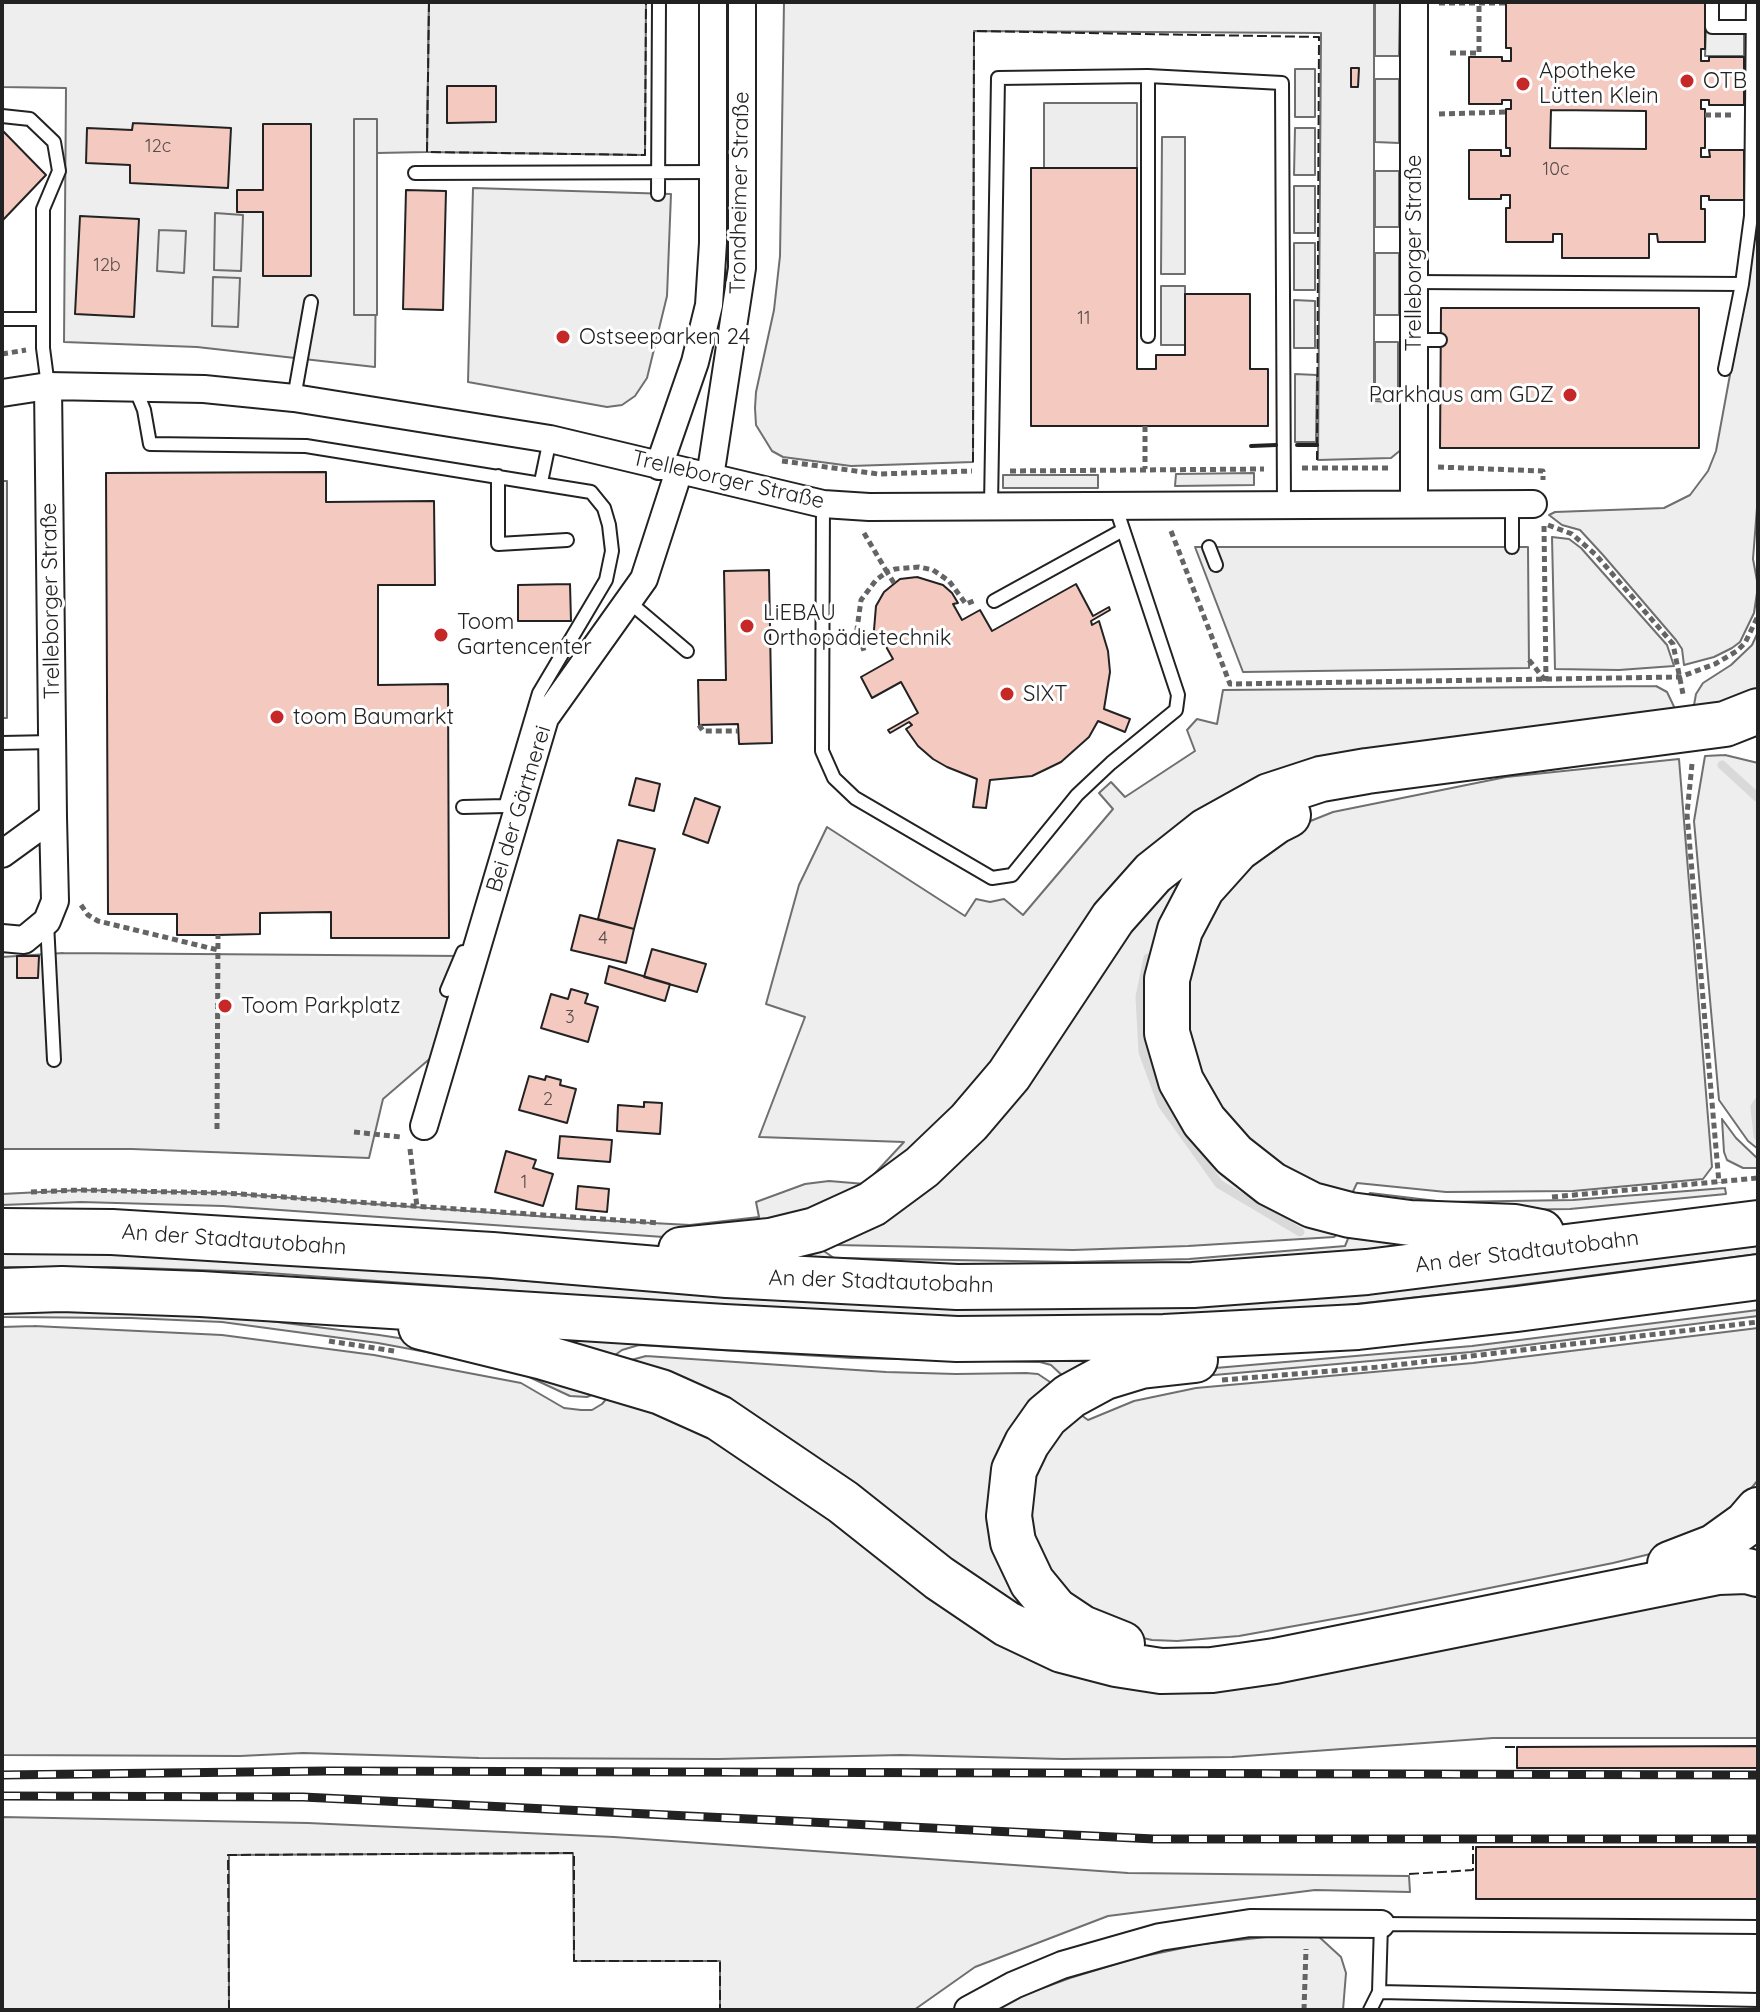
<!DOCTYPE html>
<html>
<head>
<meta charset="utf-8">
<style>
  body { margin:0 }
  #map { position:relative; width:1760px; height:2012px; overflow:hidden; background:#fff; font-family:Quicksand,sans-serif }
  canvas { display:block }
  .frame { position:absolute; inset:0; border:4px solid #222; pointer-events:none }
</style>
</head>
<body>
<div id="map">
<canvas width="1760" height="2012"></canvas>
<div class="frame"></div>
</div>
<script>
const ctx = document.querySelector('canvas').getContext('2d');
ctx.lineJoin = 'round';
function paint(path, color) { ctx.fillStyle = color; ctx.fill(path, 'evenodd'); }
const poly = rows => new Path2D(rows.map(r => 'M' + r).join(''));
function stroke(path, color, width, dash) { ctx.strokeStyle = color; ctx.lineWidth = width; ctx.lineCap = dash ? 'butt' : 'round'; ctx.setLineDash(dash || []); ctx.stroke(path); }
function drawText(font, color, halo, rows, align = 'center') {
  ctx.font = font + ' Quicksand,sans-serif'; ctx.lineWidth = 6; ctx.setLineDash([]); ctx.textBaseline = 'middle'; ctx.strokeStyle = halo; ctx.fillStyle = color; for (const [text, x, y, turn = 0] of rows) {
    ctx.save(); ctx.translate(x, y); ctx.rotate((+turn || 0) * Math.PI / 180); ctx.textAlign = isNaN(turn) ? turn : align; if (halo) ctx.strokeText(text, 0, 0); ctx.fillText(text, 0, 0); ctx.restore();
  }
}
const green = poly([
  [2,2,429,2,427,152,377,153,375,367,197,347,64,342,66,88,2,87,2,2],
  [784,2,1374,2,1374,401,1403,403,1402,449,1391,458,1318,460,1321,33,974,31,973,462,851,466,783,457,772,451,756,425,755,408,756,392,774,310,780,256,784,2],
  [1706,28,1744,28,1744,56,1705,56,1706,28],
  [1758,159,1758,495,1753,559,1758,586,1754,613,1740,642,1732,648,1714,657,1684,665,1682,649,1676,640,1603,555,1580,530,1562,525,1549,515,1555,512,1664,508,1690,495,1708,471,1716,451,1747,282,1756,221,1758,159],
  [1552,537,1569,539,1581,548,1667,645,1674,666,1619,670,1555,669,1552,537],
  [1758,632,1758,692,1697,712,1694,705,1696,694,1703,683,1731,665,1752,645,1758,632],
  [1656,686,1667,692,1678,715,1294,769,1030,1018,944,1125,842,1204,692,1239,223,1206,81,1202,2,1205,2,1194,80,1190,225,1193,577,1219,690,1225,759,1217,756,1202,805,1184,829,1181,865,1184,904,1142,759,1137,805,1017,766,1004,799,885,827,827,965,916,976,899,990,902,1004,899,1023,915,1113,809,1099,793,1111,782,1125,797,1195,751,1187,730,1197,719,1217,724,1223,690,1656,686],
  [1725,755,1758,763,1758,1149,1748,1141,1719,1100,1694,821,1705,756,1725,755],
  [1679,759,1712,1167,1703,1179,1573,1191,1446,1192,1357,1183,1349,1200,1276,1171,1193,1076,1183,1022,1186,968,1226,882,1298,826,1333,812,1506,777,1679,759],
  [1203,849,1151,1039,1338,1234,1334,1237,1188,1246,1073,1250,836,1245,827,1238,1106,954,1203,849],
  [1722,1119,1736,1138,1758,1159,1758,1168,1743,1168,1727,1160,1724,1152,1722,1119],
  [1725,1188,1726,1194,1570,1209,1443,1211,1360,1203,1370,1193,1445,1202,1573,1200,1725,1188],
  [1352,1229,1411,1240,1406,1251,1071,1271,776,1262,812,1243,834,1258,1072,1262,1189,1259,1345,1246,1352,1229],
  [1758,1244,1758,1254,1472,1291,1346,1305,1192,1317,957,1317,725,1311,514,1291,255,1272,113,1267,2,1267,2,1253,112,1254,359,1268,726,1296,1343,1294,1467,1282,1758,1244],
  [2,1307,223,1315,379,1335,459,1347,594,1394,587,1397,570,1396,527,1376,453,1357,378,1343,222,1322,131,1318,2,1317,2,1307],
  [1758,1310,1758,1316,1471,1352,1192,1377,1192,1370,1472,1346,1758,1310],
  [34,1326,222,1335,374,1355,521,1383,564,1408,581,1410,592,1410,602,1404,614,1390,651,1402,1119,1680,1724,1582,1758,1590,1758,1738,1493,1738,1232,1757,1063,1759,901,1755,719,1759,479,1758,303,1753,240,1756,2,1755,2,1327,34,1326],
  [1758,1328,1758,1480,1740,1502,1675,1548,1613,1563,1361,1614,1239,1636,1177,1641,1152,1640,1129,1635,1046,1580,1034,1559,1026,1480,1074,1410,1088,1420,1134,1401,1196,1388,1473,1363,1758,1328],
  [574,1334,1132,1355,1066,1379,1051,1365,1040,1362,852,1358,639,1345,622,1350,611,1358,569,1352,574,1334],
  [646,1356,886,1372,956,1374,1026,1373,1038,1374,1056,1386,994,1546,999,1565,1026,1608,1026,1613,624,1362,646,1356],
  [2,1817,308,1823,614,1837,1128,1873,1409,1876,1410,1892,1315,1890,1108,1916,975,1967,914,2010,720,2010,720,1961,574,1961,573,1853,229,1855,229,2010,2,2010,2,1817],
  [1317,1935,1341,1957,1346,1973,1343,2010,993,2010,1010,2000,1070,1978,1135,1958,1202,1944,1266,1937,1317,1935]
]);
paint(green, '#eee');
stroke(green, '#6f6f6f', 2);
const parking = poly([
  [429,2,646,2,645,155,427,152,429,2],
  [1375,2,1400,2,1399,56,1375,56,1375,2],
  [1295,69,1315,69,1315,117,1295,117,1295,69],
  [1375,79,1399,79,1399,143,1375,142,1375,79],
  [1044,103,1137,103,1137,168,1044,168,1044,103],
  [354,119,377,119,377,315,354,315,354,119],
  [1295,128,1315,128,1315,175,1294,175,1295,128],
  [1162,137,1185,137,1185,274,1161,274,1162,137],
  [1375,171,1399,171,1399,227,1375,227,1375,171],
  [1294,186,1315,186,1315,233,1294,233,1294,186],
  [473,188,671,194,667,296,647,378,635,396,622,405,607,407,468,382,473,188],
  [215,213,243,215,241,271,214,270,215,213],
  [159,230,186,231,184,273,157,271,159,230],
  [1294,243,1315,243,1315,290,1294,290,1294,243],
  [1375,253,1399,253,1399,315,1375,315,1375,253],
  [213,277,240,278,238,327,212,326,213,277],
  [1161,286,1185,286,1185,345,1161,345,1161,286],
  [1294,300,1315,301,1315,348,1294,348,1294,300],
  [1375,342,1398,342,1398,399,1375,399,1375,342],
  [1295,374,1317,375,1316,442,1295,442,1295,374],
  [1254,473,1254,485,1175,486,1176,474,1254,473],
  [1003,475,1098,475,1098,488,1003,488,1003,475],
  [2,481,7,481,7,718,2,718,2,481],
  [1195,547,1528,547,1529,668,1243,672,1195,547],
  [63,953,462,956,433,1056,383,1099,369,1158,132,1149,2,1149,2,957,63,953]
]);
paint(parking, '#ededed');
stroke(parking, '#6f6f6f', 2);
stroke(poly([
  [1722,765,1758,798],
  [1148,958,1140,997,1143,1052,1162,1104,1219,1184,1300,1232],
  [1758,1102,1755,1107,1758,1136]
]), '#d9d9d9', 9);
const building = poly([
  [1506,2,1705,2,1705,49,1701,49,1701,61,1709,61,1709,57,1744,57,1744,105,1709,105,1709,100,1701,100,1701,109,1705,109,1705,148,1701,148,1701,157,1710,157,1709,150,1744,150,1744,200,1709,200,1709,196,1701,196,1701,209,1705,209,1705,242,1658,242,1657,234,1649,234,1649,258,1562,258,1562,234,1553,234,1553,242,1506,242,1506,208,1510,208,1510,195,1501,195,1501,199,1469,199,1469,150,1501,150,1501,156,1510,156,1510,148,1506,148,1506,109,1511,109,1511,100,1502,100,1502,104,1469,104,1469,57,1502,57,1502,61,1511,61,1511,48,1506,48,1506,2],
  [1551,110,1646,111,1646,149,1550,148,1551,110],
  [1351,68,1359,68,1358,87,1351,87,1351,68],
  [447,86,496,86,496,122,447,123,447,86],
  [133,123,231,128,228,188,130,183,130,165,86,163,87,128,132,130,133,123],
  [263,124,311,124,311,276,263,276,263,212,237,212,237,190,263,190,263,124],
  [2,130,46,175,2,221,2,130],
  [1031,168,1137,168,1137,369,1156,369,1156,355,1185,355,1185,294,1250,294,1250,369,1268,369,1268,426,1031,426,1031,168],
  [406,190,446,191,443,310,403,309,406,190],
  [80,216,139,219,134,317,75,314,80,216],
  [1441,308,1699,308,1699,448,1440,448,1441,308],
  [326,472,326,502,434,501,435,585,378,585,378,685,448,684,449,938,331,938,331,912,260,913,260,934,218,935,177,935,177,914,108,914,106,473,326,472],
  [769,570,772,743,739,744,738,724,699,725,698,680,726,680,724,571,769,570],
  [917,577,943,585,952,593,958,603,953,604,962,620,980,610,992,631,1076,584,1093,616,1109,607,1110,610,1091,621,1092,625,1099,621,1108,651,1110,672,1104,709,1130,719,1125,732,1098,721,1089,737,1061,762,1032,776,990,780,986,808,973,807,977,779,947,767,933,759,918,746,906,729,912,725,909,722,890,733,888,730,918,713,901,682,872,698,861,677,893,659,884,643,880,645,874,630,876,606,884,592,900,579,917,577],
  [570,584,571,621,518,621,518,585,570,584],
  [636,778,660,784,654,811,629,805,636,778],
  [695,798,720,807,708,843,683,834,695,798],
  [618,840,655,849,634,929,598,919,618,840],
  [580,915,634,929,626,963,571,950,580,915],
  [652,949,706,964,697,992,644,977,652,949],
  [17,956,39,956,38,978,17,978,17,956],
  [609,966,670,984,665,1001,605,983,609,966],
  [571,989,588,994,585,1003,598,1007,588,1042,541,1028,551,994,568,999,571,989],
  [529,1076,545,1080,546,1076,561,1080,560,1085,576,1089,567,1123,519,1110,529,1076],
  [644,1102,662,1103,660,1134,617,1131,618,1105,644,1107,644,1102],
  [560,1136,612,1140,610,1162,558,1158,560,1136],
  [506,1151,536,1160,533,1168,553,1174,543,1206,495,1192,506,1151],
  [578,1186,609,1189,607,1212,576,1209,578,1186],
  [1758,1746,1758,1768,1517,1768,1517,1747,1758,1746],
  [1476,1847,1758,1847,1758,1899,1476,1899,1476,1847]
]);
paint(building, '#f3c9c0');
stroke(building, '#222', 2);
const service = poly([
  [1712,2,1712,27,1753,27],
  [2,116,30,119,54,142,59,171,43,209,43,348,48,386],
  [415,173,714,172],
  [658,194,659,2],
  [1414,282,1742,284],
  [2,319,43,319],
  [1148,336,1148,76,1282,83,1284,505],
  [1414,340,1440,340],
  [1725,369,1742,284,1751,216,1753,2],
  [135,388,144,410,150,444,306,446,591,492,604,508,609,525,612,551,606,580,539,693,506,804],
  [294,398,311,302],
  [498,476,498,544,567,540],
  [541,482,550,439],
  [823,504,822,751,834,778,855,798,992,878,1012,875,1077,795,1111,763,1176,710,1178,695,1115,505],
  [1512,504,1512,547],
  [991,506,998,78,1148,76],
  [1209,547,1216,565],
  [628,601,687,651],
  [994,601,1123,530],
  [2,743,52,742],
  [463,807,505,806],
  [47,923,54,1060],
  [447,990,463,952],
  [1379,1992,1758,2000],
  [1370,2010,1379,1992,1381,1924,1758,1927]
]);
const minor = poly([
  [2,393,48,386,204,389,294,398,550,439,823,504,869,507,1533,504],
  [659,466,695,362,709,305,713,243,713,2],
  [710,477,742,268,742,2],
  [1414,504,1414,2],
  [2,854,53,817,48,386],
  [2,938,24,940,47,921,55,901,53,817],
  [424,1126,545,718,644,579,679,471],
  [968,2010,1014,1985,1062,1965,1160,1937,1250,1923,1381,1924]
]);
const trunk = poly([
  [1288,815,1276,821,1237,849,1202,888,1180,930,1167,979,1167,1033,1181,1081,1204,1121,1234,1155,1271,1184,1312,1205,1350,1215,1410,1223,1515,1227,1541,1232],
  [2,1231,112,1232,274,1242,492,1255,727,1275,957,1287,1193,1285,1367,1272,1758,1223],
  [681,1250,770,1241,815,1230,872,1204,922,1167,969,1122,1009,1075,1113,918,1153,873,1206,831,1269,796,1321,779,1367,771,1725,724,1758,711],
  [2,1291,62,1289,201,1294,724,1327,957,1339,1164,1337,1358,1327,1517,1309,1758,1277],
  [421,1327,543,1357,661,1392,719,1418,843,1502,939,1578,1007,1624,1062,1650,1116,1664,1161,1671,1212,1670,1275,1661,1718,1572,1747,1571,1758,1574],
  [1670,1564,1714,1547,1746,1524,1758,1510],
  [1122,1644,1082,1628,1055,1610,1032,1582,1013,1542,1009,1516,1014,1470,1027,1443,1046,1416,1070,1396,1105,1377,1141,1366,1195,1360]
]);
stroke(service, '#222', 16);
stroke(minor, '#222', 30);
stroke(trunk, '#222', 48);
stroke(poly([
  [1439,3,1506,3],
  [1450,53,1479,53,1479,3],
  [1439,114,1506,112],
  [1705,115,1734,115],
  [2,354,26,350],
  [1145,426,1145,469],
  [782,461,878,474,972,471],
  [1438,467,1543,471,1543,480],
  [1302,468,1388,468],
  [1010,471,1264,469],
  [1548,525,1572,534,1596,555,1673,644,1683,694],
  [1544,526,1546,681],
  [1171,531,1230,684,1680,677,1715,664,1737,651,1745,643,1758,616],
  [864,533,887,572,876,580,861,600,857,629,864,651],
  [894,583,887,572,895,569,919,567,933,570,949,581,966,604,976,600],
  [1529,660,1545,680],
  [699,725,703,731,738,731],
  [1692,764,1687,814,1719,1183],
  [81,905,88,915,98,921,218,950],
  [217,1129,218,935],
  [354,1132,401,1137],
  [410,1149,417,1207],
  [31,1192,80,1190,225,1193,660,1223],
  [1552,1197,1758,1178],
  [329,1341,394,1351],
  [1222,1380,1379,1367,1758,1322],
  [1304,2010,1306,1949]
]), '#646464', 5, [6, 4]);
stroke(service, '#fff', 12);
stroke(minor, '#fff', 26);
stroke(trunk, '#fff', 44);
const rail = poly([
  [2,1775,327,1771,1758,1775],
  [2,1796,303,1797,1154,1839,1758,1839]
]);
stroke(rail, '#222', 9);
stroke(rail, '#fff', 6, [18]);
stroke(poly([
  [429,2,427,152,645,155,646,2],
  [973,462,974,31,1319,37,1317,460],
  [1505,1747,1521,1747],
  [1409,1874,1473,1870,1473,1846],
  [229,2010,228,1855,574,1853,574,1961,720,1961,720,2010]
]), '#222', 2, [10, 4]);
stroke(poly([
  [1297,445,1317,445],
  [1251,446,1276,445]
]), '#222', 4);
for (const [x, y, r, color] of [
  [1687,81,8,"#c62828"],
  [1523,84,8,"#c62828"],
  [563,337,8,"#c62828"],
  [1570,395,8,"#c62828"],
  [747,626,8,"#c62828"],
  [441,635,8,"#c62828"],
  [1007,694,8,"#c62828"],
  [277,717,8,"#c62828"],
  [225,1006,8,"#c62828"]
]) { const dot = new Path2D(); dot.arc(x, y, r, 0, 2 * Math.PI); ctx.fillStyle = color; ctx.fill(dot); stroke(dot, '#fff', 3); }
drawText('18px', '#564c4a', null, [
  ["12c",158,147],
  ["10c",1556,170],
  ["12b",107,266],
  ["11",1084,319],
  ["4",603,939],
  ["3",570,1018],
  ["2",548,1100],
  ["1",524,1183]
]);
drawText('22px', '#222', '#fff', [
  ["Apotheke",1539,71],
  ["Lütten Klein",1539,96],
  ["OTB",1703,81],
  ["Ostseeparken 24",579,337],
  ["Parkhaus am GDZ",1554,395,"right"],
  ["LiEBAU",763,613],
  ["Orthopädietechnik",763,638],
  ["Toom",457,622],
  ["Gartencenter",457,647],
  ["SIXT",1023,694],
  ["toom Baumarkt",293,717],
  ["Toom Parkplatz",241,1006]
], 'left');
drawText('22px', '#222', '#fff', [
  ["Trondheimer Straße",740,193,-89],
  ["Trelleborger Straße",1414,253,-90],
  ["Trelleborger Straße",728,480,13],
  ["Trelleborger Straße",51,601,-91],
  ["Bei der Gärtnerei",519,809,-73],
  ["An der Stadtautobahn",234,1240,4],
  ["An der Stadtautobahn",1527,1252,-7],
  ["An der Stadtautobahn",881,1282,2]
]);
</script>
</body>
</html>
